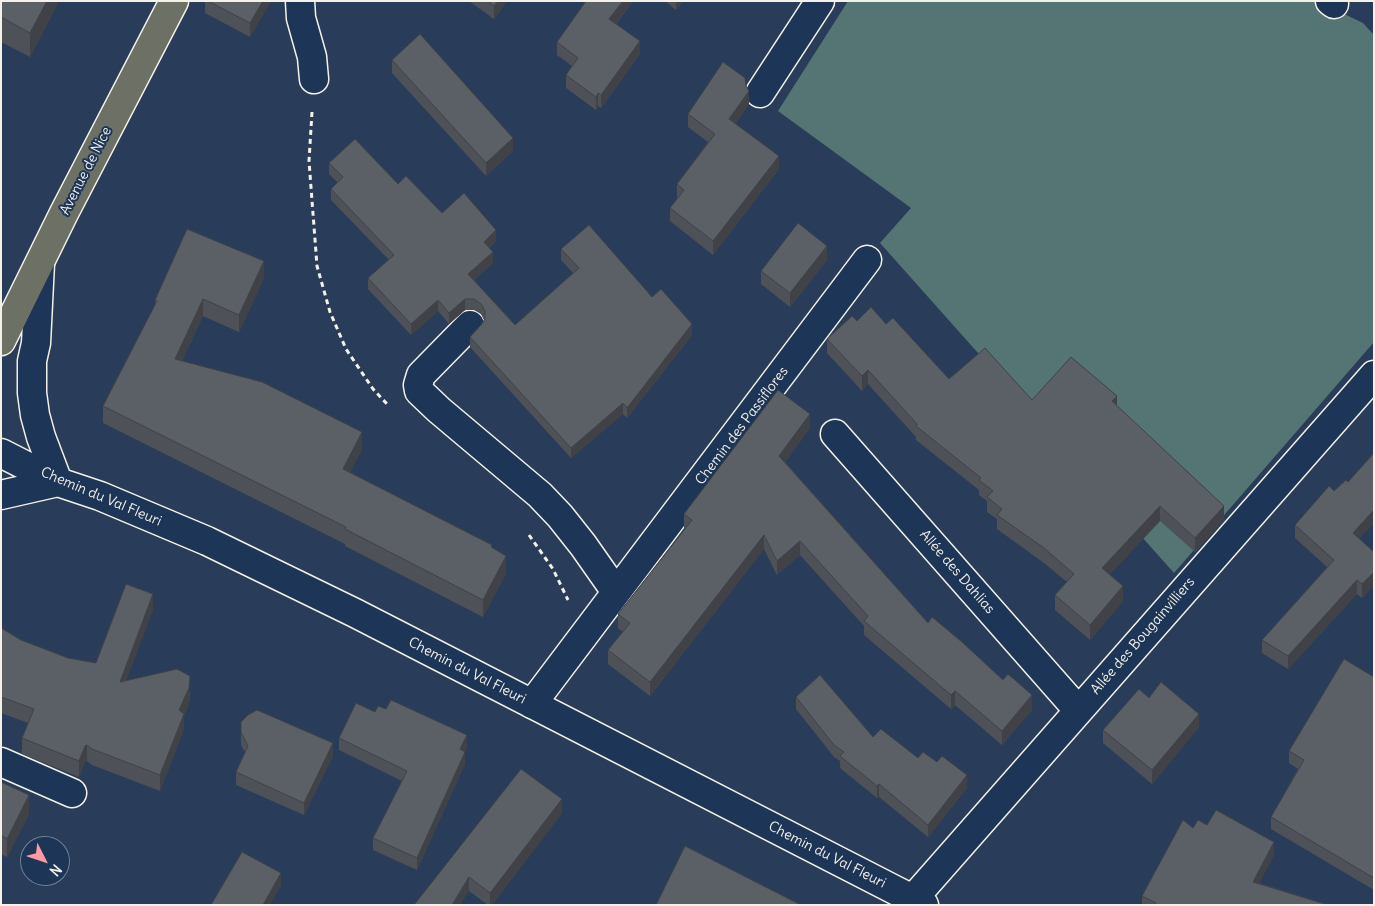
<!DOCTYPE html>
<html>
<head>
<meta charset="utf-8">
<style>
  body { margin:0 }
  #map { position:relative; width:1375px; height:906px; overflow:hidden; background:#293d5a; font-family:Delius,sans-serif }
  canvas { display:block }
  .frame { position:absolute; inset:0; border:2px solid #f4f1e8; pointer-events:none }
  .north { position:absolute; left:20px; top:836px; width:50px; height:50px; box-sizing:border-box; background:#1d3557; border:1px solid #738091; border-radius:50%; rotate:131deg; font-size:14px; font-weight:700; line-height:20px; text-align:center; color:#f4f1e8 }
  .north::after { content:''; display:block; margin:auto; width:18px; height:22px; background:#ff9aa2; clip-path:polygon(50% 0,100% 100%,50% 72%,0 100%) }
</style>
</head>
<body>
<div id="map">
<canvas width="1375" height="906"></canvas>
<div class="frame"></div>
<div class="north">N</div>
</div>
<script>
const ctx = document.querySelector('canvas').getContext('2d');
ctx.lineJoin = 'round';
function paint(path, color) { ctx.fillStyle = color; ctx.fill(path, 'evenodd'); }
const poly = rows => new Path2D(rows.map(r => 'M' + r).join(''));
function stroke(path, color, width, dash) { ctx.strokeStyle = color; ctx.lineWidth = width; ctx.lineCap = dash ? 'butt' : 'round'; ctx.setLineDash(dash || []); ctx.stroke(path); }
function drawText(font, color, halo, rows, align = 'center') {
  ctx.font = font + ' Delius,sans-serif'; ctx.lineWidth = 4; ctx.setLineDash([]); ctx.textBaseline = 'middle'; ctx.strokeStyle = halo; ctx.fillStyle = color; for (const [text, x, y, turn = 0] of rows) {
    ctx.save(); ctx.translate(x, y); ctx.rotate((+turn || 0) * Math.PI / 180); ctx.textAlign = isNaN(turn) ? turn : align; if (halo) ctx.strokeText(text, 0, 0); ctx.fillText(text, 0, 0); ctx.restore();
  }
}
paint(poly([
  [848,1,1317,1,1363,23,1374,35,1374,342,1174,573,880,243,911,208,778,111]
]), '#557574');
const street = poly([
  [300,1,301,18,312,57,314,79],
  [1330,1,1334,4],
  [760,93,820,1],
  [470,325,421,375,418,385,419,391,439,410,540,495,560,516,583,545,616,592],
  [835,434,1078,710],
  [532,704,867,260],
  [1,762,72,793],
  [913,899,1374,375]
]);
const secondary = poly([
  [40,263,36,343,32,361,32,393,35,415,41,437,58,482],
  [1,453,58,482,100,496,207,541,355,613,924,905],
  [1,495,58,482]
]);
const primary = poly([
  [1,341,64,213,174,1]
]);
stroke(street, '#f4f1e8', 31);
stroke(secondary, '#f4f1e8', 31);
stroke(primary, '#f4f1e8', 31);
stroke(poly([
  [312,112,309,161,317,266,330,312,346,349,373,389,387,404],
  [529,535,553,569,568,600]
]), '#f4f1e8', 3, [5, 4]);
stroke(street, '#1d3557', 28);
stroke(secondary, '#1d3557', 28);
stroke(primary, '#6c7065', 28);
paint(poly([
  [1,1,59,1,30,57,1,42],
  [205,1,271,1,250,37,205,13],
  [469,1,507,1,494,19],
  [586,1,633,1,616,24,640,54,601,108,598,106,596,110,566,88,566,75,572,66,557,55,557,42],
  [665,1,683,1,676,10],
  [392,60,513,151,486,176,392,73],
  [746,86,749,104,735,124,779,169,713,255,670,221,670,208,678,198,677,197,677,184,708,142,688,127,688,114],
  [329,163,398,184,442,213,496,241,489,248,493,263,474,280,515,325,573,273,561,260,561,249,652,297,692,335,627,418,623,414,571,458,470,347,470,337,481,325,484,320,481,314,474,310,465,310,449,324,438,311,411,335,368,289,368,278,389,260,331,200,331,189,338,183,329,174],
  [827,260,790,307,761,284,761,271],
  [264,278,239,332,203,316,182,361,362,449,350,472,492,548,506,573,483,617,345,546,345,544,103,423,103,406,155,305,155,300],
  [857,321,886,324,949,379,1032,400,1117,406,1224,520,1195,552,1160,521,1109,575,1123,601,1090,640,1055,610,1055,595,1067,582,1044,563,997,529,997,519,987,512,987,501,979,495,979,490,916,440,916,437,868,384,862,391,827,353,827,339],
  [810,428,785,462,928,623,1032,710,1002,745,955,705,951,709,864,635,864,626,800,555,777,575,764,549,650,696,608,664,608,650,623,632,618,628,618,614,685,529,684,528,684,514],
  [1334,491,1359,539,1374,552,1374,585,1362,598,1357,594,1288,669,1262,653,1262,640,1327,567,1295,538,1295,525],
  [153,610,126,680,190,692,189,704,184,716,184,729,160,791,92,765,87,761,85,762,79,777,22,754,22,738,28,723,1,713,1,628,21,640,68,658,96,663],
  [1374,677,1374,890,1271,829,1271,817,1298,769,1289,763,1289,751],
  [796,697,873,737,918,758,967,788,928,837,879,797,877,798,840,768,840,761,834,757,796,709],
  [1149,698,1199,727,1152,784,1103,743,1103,730],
  [241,722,333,756,304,815,236,785,236,772,245,752,241,745],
  [339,738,467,747,465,751,465,764,417,870,373,850,373,838,402,781,339,750],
  [1,782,29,814,7,857,1,854],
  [562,813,492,905,488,905,469,891,414,905],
  [1193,828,1274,855,1259,883,1328,905,1142,905,1142,896]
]), '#4e5258');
paint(poly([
  [47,1,59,1,30,57,30,33],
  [263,1,271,1,250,37,250,23],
  [498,1,507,1,494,19,494,6],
  [623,1,633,1,609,32,609,19],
  [676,1,683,1,676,10],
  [640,41,640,54,601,108,601,95],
  [749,91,749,104,729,132,729,119],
  [598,93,598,106,596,110,596,97],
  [513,138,513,151,486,176,486,163],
  [779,156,779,169,713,255,713,241],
  [496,230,496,241,484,252,484,242],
  [827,246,827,260,790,307,790,293],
  [493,252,493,263,468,285,468,274],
  [264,261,264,278,239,332,239,315],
  [203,299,203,316,175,376,175,359],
  [465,299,465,310,449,324,449,313],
  [438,300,438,311,411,335,411,324],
  [692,324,692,335,627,418,627,408],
  [868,370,868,384,862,391,862,376],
  [1117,396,1117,411,1112,401],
  [623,403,623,414,571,458,571,448],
  [810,414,810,428,779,470,779,456],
  [362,432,362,449,343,486,343,469],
  [1160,506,1160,521,1102,583,1102,568],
  [1224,506,1224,520,1195,552,1195,538],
  [1374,510,1374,523,1353,546,1353,533],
  [764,535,764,549,650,696,650,682],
  [800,541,800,555,777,575,777,561],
  [506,556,506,573,483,617,483,600],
  [1374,572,1374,585,1362,598,1362,584],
  [1357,580,1357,594,1288,669,1288,656],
  [1123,586,1123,601,1090,640,1090,625],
  [153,594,153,610,120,698,120,682],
  [190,676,189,704,184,716,184,729,160,791,160,775],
  [955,691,955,705,951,709,951,695],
  [1032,695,1032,710,1002,745,1002,731],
  [1199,714,1199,727,1152,784,1152,770],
  [467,735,467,747,460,761,460,749],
  [333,743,333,756,304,815,304,803],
  [87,745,87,761,85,762,79,777,79,761,85,746],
  [465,752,465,764,417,870,417,858],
  [967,775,967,788,928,837,928,825],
  [879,784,879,797,877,798,877,786],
  [29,795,29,814,7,857,7,839],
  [562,799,562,813,492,905,490,905,490,893],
  [1274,842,1274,855,1253,895,1253,882],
  [281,873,281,886,270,905,263,905],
  [469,877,469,891,460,905,452,905]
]), '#404247');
const building = poly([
  [1,1,47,1,30,33,1,17,1,1],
  [208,1,263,1,250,23,208,1],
  [488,1,498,1,494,6,488,1],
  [586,1,623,1,609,19,640,41,601,95,598,93,596,97,566,75,578,58,557,42,586,1],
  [420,34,513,138,486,163,392,60,420,34],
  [723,62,745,78,746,86,749,91,729,119,779,156,713,241,670,208,684,190,677,184,715,134,688,114,723,62],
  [355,139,398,184,406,176,442,213,464,193,496,230,484,242,493,252,468,274,515,325,579,268,561,249,589,225,652,297,661,289,692,324,627,408,623,403,571,448,470,337,481,325,485,319,485,311,481,304,474,299,465,299,449,313,438,300,411,324,368,278,394,255,331,189,343,177,329,163,355,139],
  [798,223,827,246,790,293,761,271,798,223],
  [187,229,264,261,239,315,203,299,175,359,262,382,362,432,343,469,492,545,491,547,506,556,483,600,345,529,346,527,103,406,157,301,155,300,187,229],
  [871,307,886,324,893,318,949,379,985,348,1032,400,1071,357,1117,396,1112,401,1224,506,1195,538,1160,506,1102,568,1123,586,1090,625,1055,595,1074,574,1044,548,997,515,1002,509,987,497,993,491,979,480,981,478,916,426,917,424,868,370,862,376,827,339,852,316,857,321,871,307],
  [778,390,810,414,779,456,928,623,932,617,962,642,1003,680,1008,674,1032,695,1002,731,955,691,951,695,864,621,868,616,800,541,777,561,764,535,650,682,608,650,630,623,618,614,692,520,684,514,778,390],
  [1374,453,1374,510,1353,533,1374,552,1374,572,1362,584,1357,580,1288,656,1262,640,1334,560,1295,525,1329,486,1334,491,1346,480,1348,482,1374,453],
  [126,584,153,594,120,682,177,669,190,676,189,688,179,710,184,714,160,775,92,749,87,745,85,746,79,761,22,738,34,709,1,697,1,628,21,640,68,658,96,663,126,584],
  [1344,659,1374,677,1374,878,1271,817,1304,760,1289,751,1344,659],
  [820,675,873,737,881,729,918,758,923,752,937,762,942,756,967,775,928,825,879,784,877,786,840,756,844,752,834,745,796,697,820,675],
  [1161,682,1199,714,1152,770,1103,730,1139,689,1149,698,1161,682],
  [391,700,467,735,460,749,465,752,417,858,373,838,407,771,339,738,356,703,375,712,378,706,386,709,391,700],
  [257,710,333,743,304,803,236,772,248,746,241,732,241,722,248,715,257,710],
  [521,769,562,799,490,893,469,877,452,905,414,905,521,769],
  [1,782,29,795,7,839,1,835,1,782],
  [1216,810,1274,842,1253,882,1328,905,1155,905,1156,903,1142,896,1183,820,1193,828,1198,820,1207,825,1216,810],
  [685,846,801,905,656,905,685,846],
  [242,852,281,873,263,905,211,905,242,852]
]);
paint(building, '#5b5f66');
stroke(building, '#404247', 1);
drawText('14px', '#f4f1e8', '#1d3557', [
  ["Avenue de Nice",86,171,-63],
  ["Chemin des Passiflores",742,426,-53],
  ["Chemin du Val Fleuri",101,497,23],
  ["Allée des Dahlias",957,572,49],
  ["Allée des Bougainvilliers",1143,636,-49],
  ["Chemin du Val Fleuri",467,671,27],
  ["Chemin du Val Fleuri",827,855,27]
]);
</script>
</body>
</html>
